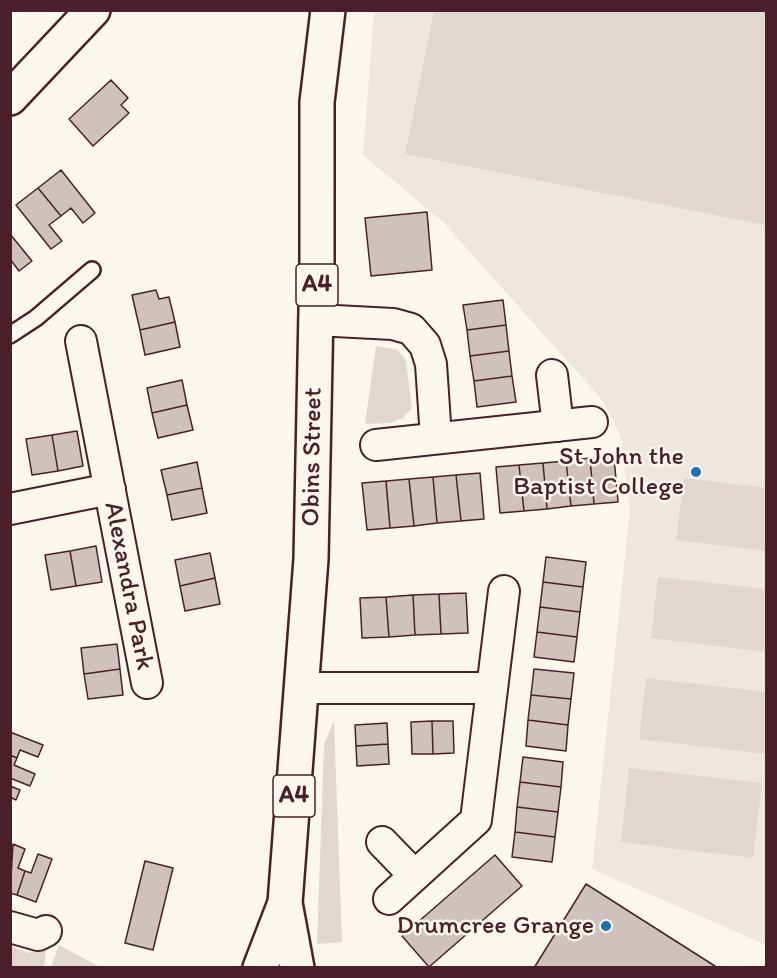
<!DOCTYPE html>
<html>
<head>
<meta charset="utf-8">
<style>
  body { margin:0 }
  #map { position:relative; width:777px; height:978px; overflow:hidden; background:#fbf7ec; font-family:Itim,sans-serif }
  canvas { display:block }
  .frame { position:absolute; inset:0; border:12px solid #4a1f2b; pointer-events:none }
</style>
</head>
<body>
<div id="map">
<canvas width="777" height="978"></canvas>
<div class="frame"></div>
</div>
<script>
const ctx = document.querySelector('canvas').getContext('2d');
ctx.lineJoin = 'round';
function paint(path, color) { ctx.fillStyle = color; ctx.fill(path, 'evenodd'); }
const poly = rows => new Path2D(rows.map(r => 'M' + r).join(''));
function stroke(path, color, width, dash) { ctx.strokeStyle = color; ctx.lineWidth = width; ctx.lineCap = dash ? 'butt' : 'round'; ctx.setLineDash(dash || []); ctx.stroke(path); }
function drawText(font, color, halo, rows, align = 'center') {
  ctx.font = font + ' Itim,sans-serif'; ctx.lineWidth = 5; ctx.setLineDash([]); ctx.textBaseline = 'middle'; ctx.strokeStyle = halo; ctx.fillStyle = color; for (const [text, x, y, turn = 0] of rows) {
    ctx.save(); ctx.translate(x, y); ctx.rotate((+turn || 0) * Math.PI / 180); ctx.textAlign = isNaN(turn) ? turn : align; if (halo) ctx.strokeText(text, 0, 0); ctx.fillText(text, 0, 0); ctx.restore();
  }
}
paint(poly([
  [374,11,766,11,766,945,592,869,630,509,620,435,603,401,444,223,363,155]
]), '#eee7de');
paint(poly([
  [434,11,766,11,766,225,405,154],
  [376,346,398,350,406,360,412,408,403,418,390,423,365,424],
  [684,478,766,488,766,551,676,540],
  [658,577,766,589,766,652,651,638],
  [646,678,766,692,766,754,639,739],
  [334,721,342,942,317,944,324,744],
  [629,768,762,783,753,858,621,842],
  [47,944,44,967,11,967,10,946,29,953],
  [59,945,100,967,51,967]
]), '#e2d7d0');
const building = poly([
  [111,80,128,98,121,105,129,113,93,146,69,119,111,80],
  [61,170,95,213,83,223,71,208,61,216,38,188,61,170],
  [38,188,61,216,49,225,62,241,51,249,16,205,38,188],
  [427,212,432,270,371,276,365,218,427,212],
  [10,234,32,261,19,271,10,259,10,234],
  [156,290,159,299,169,297,175,322,140,330,132,295,156,290],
  [503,300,506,325,467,330,463,305,503,300],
  [175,322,180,347,145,355,140,330,175,322],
  [506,325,509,351,470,356,467,330,506,325],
  [509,351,512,376,474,381,470,356,509,351],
  [512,376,516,402,477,407,474,381,512,376],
  [182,380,187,405,152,413,147,388,182,380],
  [187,405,193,430,158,438,152,413,187,405],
  [77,431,83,466,58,471,52,435,77,431],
  [52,435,58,471,32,475,26,439,52,435],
  [614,457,618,502,594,504,590,458,614,457],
  [590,458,594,504,571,506,566,461,590,458],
  [566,461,571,506,547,509,543,463,566,461],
  [197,462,202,488,167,495,161,470,197,462],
  [543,463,547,509,524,511,519,465,543,463],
  [519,465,524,511,500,513,496,467,519,465],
  [480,473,484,519,461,521,456,475,480,473],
  [456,475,461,521,437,523,433,477,456,475],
  [433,477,437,523,414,526,409,479,433,477],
  [409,479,414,526,390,528,386,481,409,479],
  [386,481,390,528,367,530,362,483,386,481],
  [202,488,207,513,172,520,167,495,202,488],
  [96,546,102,582,76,586,70,551,96,546],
  [70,551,76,586,51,590,45,555,70,551],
  [210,553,215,578,180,586,175,560,210,553],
  [546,557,586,562,583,587,543,582,546,557],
  [215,578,220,604,185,611,180,586,215,578],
  [543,582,583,587,580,612,540,607,543,582],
  [466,593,468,633,441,634,439,594,466,593],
  [439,594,441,634,415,635,413,595,439,594],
  [413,595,415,635,389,637,386,597,413,595],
  [386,597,389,637,362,638,360,598,386,597],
  [540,607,580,612,577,637,537,632,540,607],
  [537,632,577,637,574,662,534,657,537,632],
  [117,644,120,669,84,674,81,648,117,644],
  [120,669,123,695,88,699,84,674,120,669],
  [534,669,574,673,571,699,531,695,534,669],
  [531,695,571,699,568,725,528,720,531,695],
  [528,720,568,725,566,751,526,746,528,720],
  [432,721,433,754,412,754,411,722,432,721],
  [432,721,453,721,454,753,433,754,432,721],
  [387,723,388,744,356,746,355,725,387,723],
  [10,732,43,745,38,757,20,750,17,758,10,755,10,732],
  [388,744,389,764,357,766,356,746,388,744],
  [10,755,17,758,14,765,35,774,30,786,10,778,10,755],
  [523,757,563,762,561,787,520,782,523,757],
  [520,782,561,787,558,812,517,807,520,782],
  [10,786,20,790,16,800,10,797,10,786],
  [517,807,558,812,555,837,515,832,517,807],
  [515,832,555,837,552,862,512,857,515,832],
  [13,844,25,849,18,868,25,871,17,895,10,893,13,844],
  [38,854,52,859,36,902,17,895,25,871,31,873,38,854],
  [495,855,522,886,429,967,402,936,495,855],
  [145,861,173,868,153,950,125,943,145,861],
  [586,884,718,968,534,968,586,884]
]);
paint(building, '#cfc2bc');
stroke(building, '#4a1f2b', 1.5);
const service = poly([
  [10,335,36,318,92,270]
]);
const minor = poly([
  [316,320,393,324,411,329,425,345,431,364,436,438],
  [81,341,147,683],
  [552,375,558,426],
  [376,445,592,422],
  [10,509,110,489],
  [302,688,492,688],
  [382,842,414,875],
  [389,899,476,820,504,591],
  [10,927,38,935,46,931]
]);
const tertiary = poly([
  [10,98,93,10]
]);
const primary = poly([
  [260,968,285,903],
  [297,968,285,903,311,559,317,260,317,102,328,10]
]);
stroke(service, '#4a1f2b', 20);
stroke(minor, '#4a1f2b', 34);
stroke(tertiary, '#4a1f2b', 38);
stroke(primary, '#4a1f2b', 38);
stroke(service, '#fbf7ec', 15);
stroke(minor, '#fbf7ec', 30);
stroke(tertiary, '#fbf7ec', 33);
stroke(primary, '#fbf7ec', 33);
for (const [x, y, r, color] of [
  [696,472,6,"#1f6fb2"],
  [606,926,6,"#1f6fb2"]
]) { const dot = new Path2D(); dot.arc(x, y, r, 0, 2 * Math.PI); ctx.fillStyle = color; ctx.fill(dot); stroke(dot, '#fbf7ec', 2); }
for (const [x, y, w] of [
  [317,285,42],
  [294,796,42]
]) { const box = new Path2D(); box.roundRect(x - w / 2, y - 21, w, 42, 4.5); ctx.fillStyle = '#fbf7ec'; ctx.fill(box); stroke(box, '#4a1f2b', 1.5); }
drawText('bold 24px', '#4a1f2b', null, [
  ["A4",317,285],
  ["A4",294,796]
]);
drawText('26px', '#4a1f2b', '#fbf7ec', [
  ["Obins Street",313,457,-89],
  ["Alexandra Park",128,586,79]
]);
drawText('26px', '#4a1f2b', '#fbf7ec', [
  ["St John the",684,457],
  ["Baptist College",684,487],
  ["Drumcree Grange",594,926]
], 'right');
</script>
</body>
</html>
